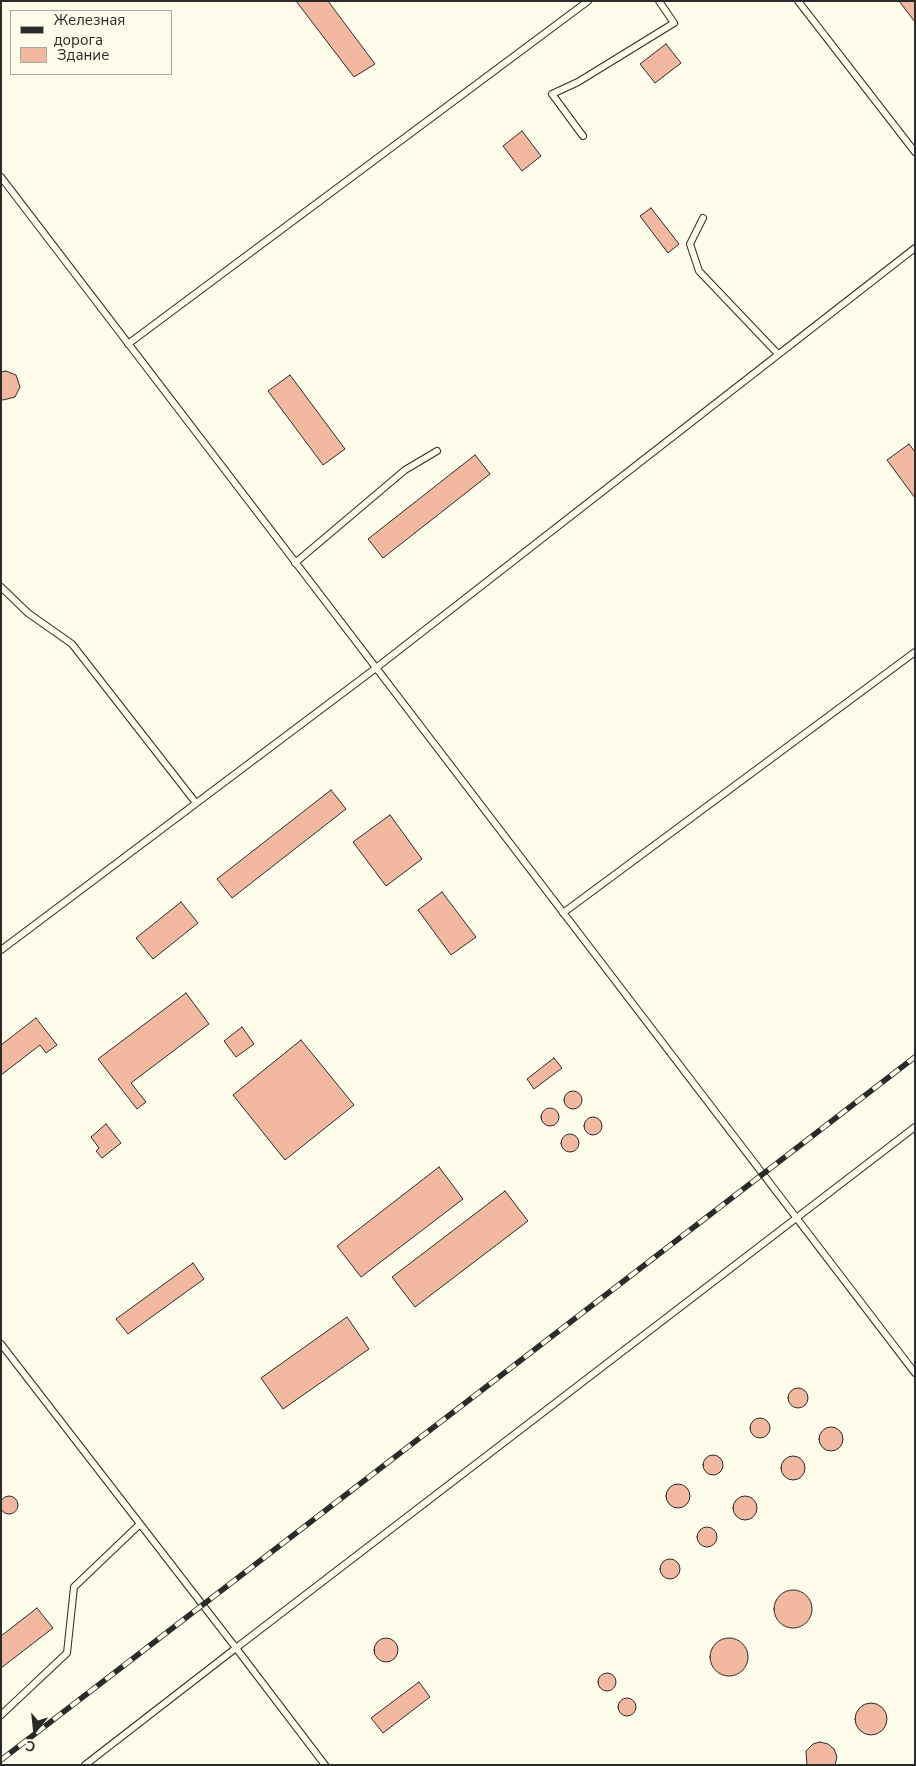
<!DOCTYPE html>
<html>
<head>
<meta charset="utf-8">
<style>
  body { margin:0 }
  #map { position:relative; width:916px; height:1766px; overflow:hidden; background:#fdfbea; font-family:"Nunito Sans",sans-serif }
  canvas { display:block }
  .frame { position:absolute; inset:0; border:2px solid #2b2b2b; pointer-events:none }
  .legend { position:absolute; left:10px; top:10px; width:162px; height:65px; box-sizing:border-box; background:#fdfbea; border:1px solid #a9a89e; margin:0; padding:6px 9px; list-style:none; font-size:15px; color:#2b2b2b }
  .legend li { display:flex; align-items:center; gap:10px; height:25px }
  .legend b { width:25px; border:1px solid #a9a89e }
  .north { position:absolute; left:10px; top:1706px; width:50px; height:50px; -webkit-text-stroke:4px #fdfbea; paint-order:stroke; rotate:196deg; font-size:14px; font-weight:700; line-height:20px; text-align:center; color:#2b2b2b }
  .north::after { content:''; display:block; margin:auto; width:18px; height:22px; background:#2b2b2b; clip-path:polygon(50% 0,100% 100%,50% 72%,0 100%) }
</style>
</head>
<body>
<div id="map">
<canvas width="916" height="1766"></canvas>
<div class="frame"></div>
<ul class="legend">
<li><b style="height:6px;background:#2b2b2b"></b>Железная дорога</li>
<li><b style="height:14px;background:#f2b8a0"></b>Здание</li>
</ul>
<div class="north">С</div>
</div>
<script>
const ctx = document.querySelector('canvas').getContext('2d');
ctx.lineJoin = 'round';
function paint(path, color) { ctx.fillStyle = color; ctx.fill(path, 'evenodd'); }
const poly = rows => new Path2D(rows.map(r => 'M' + r).join(''));
function stroke(path, color, width, dash) { ctx.strokeStyle = color; ctx.lineWidth = width; ctx.lineCap = dash ? 'butt' : 'round'; ctx.setLineDash(dash || []); ctx.stroke(path); }
const building = poly([
  [296,1,328,1,375,64,354,77,296,1],
  [899,1,915,1,915,22,899,1],
  [666,44,681,63,655,83,640,64,666,44],
  [522,131,541,156,522,171,503,146,522,131],
  [651,208,679,244,668,253,640,216,651,208],
  [6,371,16,375,20,387,15,397,3,400,1,399,1,372,6,371],
  [290,375,345,449,323,465,268,391,290,375],
  [909,444,915,452,915,498,887,460,909,444],
  [475,455,490,474,383,558,368,539,475,455],
  [331,790,346,809,232,898,217,879,331,790],
  [390,815,422,859,386,886,353,842,390,815],
  [442,892,476,937,451,955,418,910,442,892],
  [181,902,198,923,153,959,136,938,181,902],
  [186,993,209,1024,131,1083,146,1102,137,1109,98,1059,186,993],
  [36,1018,57,1045,46,1053,40,1045,1,1075,1,1045,36,1018],
  [242,1027,254,1044,236,1057,224,1041,242,1027],
  [301,1040,354,1105,285,1160,233,1095,301,1040],
  [554,1058,562,1068,534,1089,527,1079,554,1058],
  '564 1100a9 9 0 1 1 18 0a9 9 0 1 1-18 0Z',
  '541 1117a9 9 0 1 1 18 0a9 9 0 1 1-18 0Z',
  '584 1126a9 9 0 1 1 18 0a9 9 0 1 1-18 0Z',
  [106,1124,121,1143,102,1158,96,1151,99,1148,91,1137,106,1124],
  '561 1143a9 9 0 1 1 18 0a9 9 0 1 1-18 0Z',
  [439,1167,463,1199,361,1277,337,1246,439,1167],
  [505,1191,528,1221,415,1307,392,1277,505,1191],
  [193,1263,204,1279,128,1334,116,1319,193,1263],
  [347,1317,369,1349,283,1409,261,1378,347,1317],
  '788 1398a10 10 0 1 1 20 0a10 10 0 1 1-20 0Z',
  '750 1428a10 10 0 1 1 20 0a10 10 0 1 1-20 0Z',
  '819 1439a12 12 0 1 1 24 0a12 12 0 1 1-24 0Z',
  '703 1465a10 10 0 1 1 20 0a10 10 0 1 1-20 0Z',
  '781 1468a12 12 0 1 1 24 0a12 12 0 1 1-24 0Z',
  '666 1496a12 12 0 1 1 24 0a12 12 0 1 1-24 0Z',
  '733 1508a12 12 0 1 1 24 0a12 12 0 1 1-24 0Z',
  '0 1505a9 9 0 1 1 18 0a9 9 0 1 1-18 0Z',
  '697 1537a10 10 0 1 1 20 0a10 10 0 1 1-20 0Z',
  '660 1569a10 10 0 1 1 20 0a10 10 0 1 1-20 0Z',
  '774 1609a19 19 0 1 1 38 0a19 19 0 1 1-38 0Z',
  [37,1608,53,1628,1,1668,1,1636,37,1608],
  '710 1657a19 19 0 1 1 38 0a19 19 0 1 1-38 0Z',
  '374 1650a12 12 0 1 1 24 0a12 12 0 1 1-24 0Z',
  '598 1682a9 9 0 1 1 18 0a9 9 0 1 1-18 0Z',
  [419,1682,430,1697,383,1733,371,1718,419,1682],
  '618 1707a9 9 0 1 1 18 0a9 9 0 1 1-18 0Z',
  '855 1719a16 16 0 1 1 32 0a16 16 0 1 1-32 0Z',
  [820,1742,828,1744,834,1749,837,1757,835,1765,807,1765,806,1751,813,1744,820,1742]
]);
paint(building, '#f2b8a0');
stroke(building, '#2b2b2b', 1);
const lane = poly([
  [798,1,915,152],
  [583,136,552,94,578,82,674,23,659,1],
  [1,177,915,1373],
  [703,218,690,244,699,271,778,354],
  [128,344,588,1],
  [295,563,405,470,437,451],
  [1,587,28,613,72,644,196,803],
  [563,913,915,652],
  [1,950,376,668,915,248],
  [1,1344,236,1648,85,1765],
  [1,1715,67,1653,74,1587,140,1524],
  [325,1765,236,1648,915,1127]
]);
stroke(lane, '#2b2b2b', 8);
stroke(lane, '#fdfbea', 6);
const rail = poly([
  [1,1760,915,1057]
]);
stroke(rail, '#2b2b2b', 5.5);
stroke(rail, '#fdfbea', 4, [11]);
</script>
</body>
</html>
